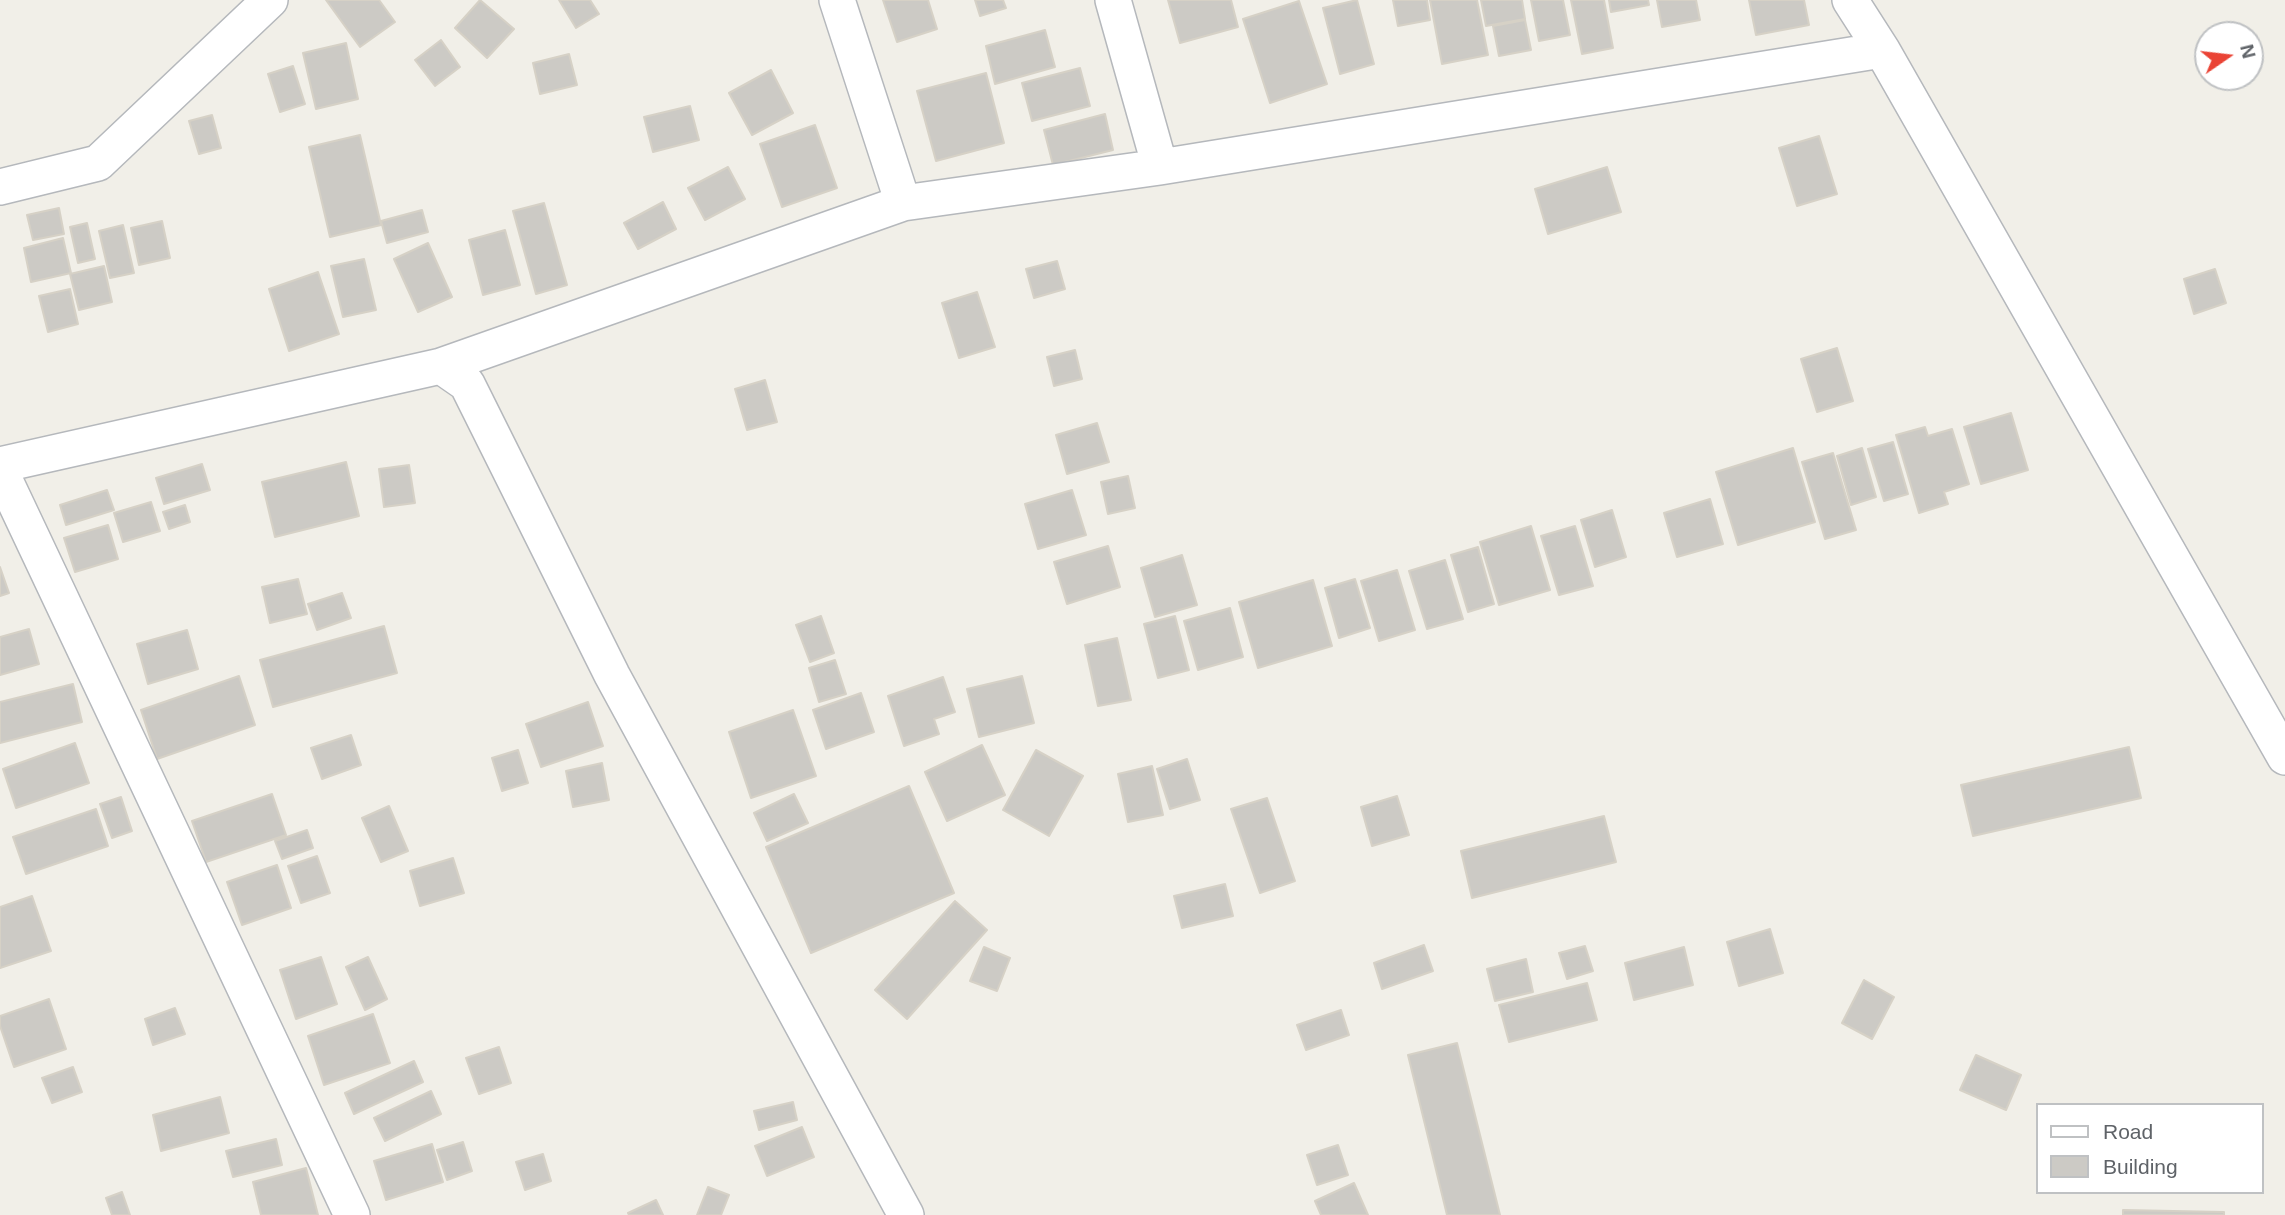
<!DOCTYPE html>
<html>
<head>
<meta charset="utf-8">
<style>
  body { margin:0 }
  #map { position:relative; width:2285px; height:1215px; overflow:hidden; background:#f1efe8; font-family:Helvetica,sans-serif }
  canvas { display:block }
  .legend { position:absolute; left:2036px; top:1103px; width:228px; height:91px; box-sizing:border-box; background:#fff; border:2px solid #bfc1c3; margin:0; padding:9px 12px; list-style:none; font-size:21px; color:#5f6368 }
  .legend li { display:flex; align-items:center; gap:14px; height:35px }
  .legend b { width:35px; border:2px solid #bfc1c3 }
  .north { position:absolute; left:2194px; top:21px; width:70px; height:70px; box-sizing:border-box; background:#fff; border:2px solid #bfc1c3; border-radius:50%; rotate:76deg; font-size:19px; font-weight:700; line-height:28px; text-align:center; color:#5f6368 }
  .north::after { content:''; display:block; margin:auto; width:24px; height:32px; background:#ea4335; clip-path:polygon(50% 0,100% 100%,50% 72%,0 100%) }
</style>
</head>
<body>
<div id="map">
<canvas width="2285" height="1215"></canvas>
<ul class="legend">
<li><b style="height:9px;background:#fff"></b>Road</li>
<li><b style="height:19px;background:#cccac5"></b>Building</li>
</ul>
<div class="north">N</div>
</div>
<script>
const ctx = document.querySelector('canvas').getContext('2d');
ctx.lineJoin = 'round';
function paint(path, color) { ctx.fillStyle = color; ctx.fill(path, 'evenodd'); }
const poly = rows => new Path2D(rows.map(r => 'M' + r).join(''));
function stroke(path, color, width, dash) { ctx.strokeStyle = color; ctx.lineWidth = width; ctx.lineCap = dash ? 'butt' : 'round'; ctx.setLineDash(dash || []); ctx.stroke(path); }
const building = poly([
  [326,0,379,0,395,22,360,47,326,0],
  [480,0,514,29,487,58,455,28,480,0],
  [559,0,590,0,599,14,576,28,559,0],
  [883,0,928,0,937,29,897,42,883,0],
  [975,0,1003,0,1006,8,980,16,975,0],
  [1168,0,1231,0,1238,27,1180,43,1168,0],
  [1357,0,1374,64,1340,74,1323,8,1357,0],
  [1393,0,1427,0,1430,20,1398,26,1393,0],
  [1430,0,1477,0,1488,55,1442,64,1430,0],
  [1481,0,1522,0,1525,19,1486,26,1481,0],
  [1531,0,1563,0,1570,35,1539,41,1531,0],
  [1571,0,1604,0,1613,48,1582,54,1571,0],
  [1609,0,1648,0,1649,5,1611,12,1609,0],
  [1657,0,1696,0,1700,20,1662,27,1657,0],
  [1749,0,1804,0,1809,25,1756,35,1749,0],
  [1299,1,1327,84,1270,103,1243,19,1299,1],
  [1525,20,1531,50,1499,56,1493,26,1525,20],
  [1045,30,1055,67,995,84,986,46,1045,30],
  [441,40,460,67,435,86,415,60,441,40],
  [346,43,358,99,316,109,303,53,346,43],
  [569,54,577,85,540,94,533,63,569,54],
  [293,66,305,104,280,112,268,74,293,66],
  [1080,68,1090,106,1032,121,1022,83,1080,68],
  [771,70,793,113,752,135,729,93,771,70],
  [986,73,1004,143,936,161,917,91,986,73],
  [690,106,699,140,653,152,644,117,690,106],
  [1105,114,1113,150,1053,165,1044,130,1105,114],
  [212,115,221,148,199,154,189,121,212,115],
  [815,125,837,188,782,207,760,144,815,125],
  [360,135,381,225,330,237,309,147,360,135],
  [1819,136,1837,194,1797,206,1779,148,1819,136],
  [728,167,745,199,705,220,688,188,728,167],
  [1607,167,1621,212,1548,234,1535,189,1607,167],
  [663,202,676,229,638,249,624,223,663,202],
  [544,203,567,285,536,294,513,211,544,203],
  [59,208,64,234,33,240,27,215,59,208],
  [422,210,428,232,387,243,381,221,422,210],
  [162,221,170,258,139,265,131,228,162,221],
  [87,223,95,259,78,263,70,227,87,223],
  [123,225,134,273,110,278,99,231,123,225],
  [505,230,520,285,483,295,469,240,505,230],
  [63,238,71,273,31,282,24,248,63,238],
  [428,243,452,297,418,312,394,259,428,243],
  [364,259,376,310,343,317,331,266,364,259],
  [1057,261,1065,289,1034,298,1026,269,1057,261],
  [104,266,112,302,79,310,70,274,104,266],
  [2215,269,2226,303,2194,314,2184,279,2215,269],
  [318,272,339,334,289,351,269,289,318,272],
  [70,289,78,324,48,332,39,296,70,289],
  [977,292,995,347,959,358,942,303,977,292],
  [1837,348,1853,401,1817,412,1801,359,1837,348],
  [1075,350,1082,379,1054,386,1047,357,1075,350],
  [765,380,777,422,747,430,735,389,765,380],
  [2011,413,2028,470,1981,484,1964,427,2011,413],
  [1097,423,1109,462,1067,474,1056,435,1097,423],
  [1925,427,1928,436,1952,429,1969,484,1944,492,1948,504,1919,513,1896,435,1925,427],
  [1893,442,1908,494,1884,501,1868,449,1893,442],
  [1793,448,1815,522,1738,545,1716,472,1793,448],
  [1862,448,1876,497,1851,505,1837,456,1862,448],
  [1833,453,1856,530,1825,539,1802,462,1833,453],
  [346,462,359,516,275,537,262,482,346,462],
  [202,464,210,490,164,504,156,478,202,464],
  [409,465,415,503,384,507,379,469,409,465],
  [1128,476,1135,508,1108,514,1101,482,1128,476],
  [107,490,114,510,66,525,60,505,107,490],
  [1072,490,1086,535,1038,549,1025,504,1072,490],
  [1710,499,1723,544,1677,557,1664,513,1710,499],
  [151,502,160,531,123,542,114,513,151,502],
  [185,505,190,522,169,529,163,512,185,505],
  [1612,510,1626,557,1595,567,1581,520,1612,510],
  [108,525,118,559,75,572,64,538,108,525],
  [1531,526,1550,590,1499,605,1480,542,1531,526],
  [1575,526,1593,586,1559,595,1541,536,1575,526],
  [1108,546,1120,587,1067,604,1054,562,1108,546],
  [1478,547,1494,604,1468,612,1451,555,1478,547],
  [1182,555,1197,605,1155,617,1141,568,1182,555],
  [1445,560,1463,619,1427,629,1409,571,1445,560],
  [0,567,9,593,0,596,0,567],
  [1397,570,1415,630,1379,641,1361,581,1397,570],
  [298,579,307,614,270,623,262,587,298,579],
  [1355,579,1370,628,1339,638,1325,588,1355,579],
  [1313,580,1332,646,1258,668,1239,602,1313,580],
  [342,593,351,618,317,630,308,604,342,593],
  [1230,608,1243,657,1198,670,1184,621,1230,608],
  [821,616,834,653,810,662,796,625,821,616],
  [1175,616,1189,670,1158,678,1144,624,1175,616],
  [384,626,397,673,273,707,260,660,384,626],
  [29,629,39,664,0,675,0,637,29,629],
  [187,630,198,669,148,684,137,644,187,630],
  [1117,638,1131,700,1098,706,1085,645,1117,638],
  [835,660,846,694,819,702,809,668,835,660],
  [239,676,255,725,157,759,141,710,239,676],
  [1022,676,1034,723,979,737,967,689,1022,676],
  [943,677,955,712,934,719,939,734,904,746,888,696,943,677],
  [73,684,82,722,0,743,0,702,73,684],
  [861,693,874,732,826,749,813,710,861,693],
  [588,702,603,746,541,767,526,724,588,702],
  [793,710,816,776,751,798,729,732,793,710],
  [351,735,361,765,322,779,311,748,351,735],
  [75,743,89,783,16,808,3,769,75,743],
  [982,745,1005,795,947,821,925,772,982,745],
  [2129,747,2141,798,1973,836,1961,785,2129,747],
  [518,750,528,783,502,791,492,758,518,750],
  [1036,750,1083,776,1049,836,1003,810,1036,750],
  [1187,759,1200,800,1170,809,1157,769,1187,759],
  [602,763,609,800,573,807,566,771,602,763],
  [1152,766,1163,815,1128,822,1118,774,1152,766],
  [909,786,954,893,811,953,766,847,909,786],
  [272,794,286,835,206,862,192,821,272,794],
  [794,794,808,823,767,841,754,813,794,794],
  [1397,796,1409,835,1372,846,1361,807,1397,796],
  [121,797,132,831,112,838,100,804,121,797],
  [1267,798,1295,881,1260,893,1231,809,1267,798],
  [389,806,408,851,381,862,362,818,389,806],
  [96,809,108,846,26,874,13,837,96,809],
  [1604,816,1616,862,1472,898,1461,851,1604,816],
  [307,830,313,848,282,859,275,841,307,830],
  [317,856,330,893,301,903,288,866,317,856],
  [453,858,464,893,420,906,410,871,453,858],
  [277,865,291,908,242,925,227,882,277,865],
  [1225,884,1233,916,1182,928,1174,896,1225,884],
  [32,896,51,951,0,968,0,907,32,896],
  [955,901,987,930,907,1019,875,990,955,901],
  [1770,929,1783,973,1739,986,1727,942,1770,929],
  [1424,945,1433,971,1382,989,1374,963,1424,945],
  [1585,946,1593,971,1567,979,1559,953,1585,946],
  [984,947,1010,958,997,991,970,981,984,947],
  [1684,947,1693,985,1634,1000,1625,963,1684,947],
  [321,957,337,1004,296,1019,280,970,321,957],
  [368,957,387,999,365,1010,346,967,368,957],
  [1526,959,1533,992,1495,1001,1487,969,1526,959],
  [1864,980,1894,997,1872,1039,1842,1023,1864,980],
  [1587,983,1597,1020,1509,1042,1499,1005,1587,983],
  [49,999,66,1049,14,1067,0,1026,0,1016,49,999],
  [175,1008,185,1034,153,1045,145,1019,175,1008],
  [1341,1010,1349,1035,1306,1050,1297,1025,1341,1010],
  [373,1014,390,1063,324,1085,308,1036,373,1014],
  [1457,1043,1500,1215,1447,1215,1408,1055,1457,1043],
  [499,1047,511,1083,479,1094,466,1058,499,1047],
  [1976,1055,2021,1075,2006,1110,1960,1090,1976,1055],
  [414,1061,423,1082,354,1114,345,1093,414,1061],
  [73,1067,82,1092,52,1103,42,1078,73,1067],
  [431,1091,441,1114,385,1141,374,1118,431,1091],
  [220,1097,229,1133,161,1151,153,1115,220,1097],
  [793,1102,797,1120,759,1130,754,1111,793,1102],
  [802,1127,814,1157,767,1176,755,1146,802,1127],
  [276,1139,282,1165,233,1177,226,1151,276,1139],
  [463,1142,472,1171,447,1180,437,1150,463,1142],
  [432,1144,443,1182,386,1200,374,1161,432,1144],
  [1338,1145,1348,1175,1317,1185,1307,1155,1338,1145],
  [543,1154,551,1181,525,1190,516,1162,543,1154],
  [306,1168,318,1215,261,1215,253,1182,306,1168],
  [1354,1183,1368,1215,1321,1215,1315,1201,1354,1183],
  [708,1187,729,1195,721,1215,697,1215,708,1187],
  [122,1192,130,1215,112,1215,106,1198,122,1192],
  [656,1200,663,1215,629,1215,628,1213,656,1200],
  [2123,1210,2224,1212,2224,1215,2123,1215,2123,1210]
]);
paint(building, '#cccac5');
stroke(building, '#d6d1c6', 2);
const minor = poly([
  [837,0,903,203],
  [1113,0,1160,167],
  [1850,0,1882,50,2285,757],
  [0,187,98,163,270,0],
  [441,366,467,384,612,675,906,1215],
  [0,465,441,366,903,203,1160,167,1882,50],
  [0,470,352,1215]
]);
stroke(minor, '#b5b8bc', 38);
stroke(minor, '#fff', 35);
</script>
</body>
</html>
